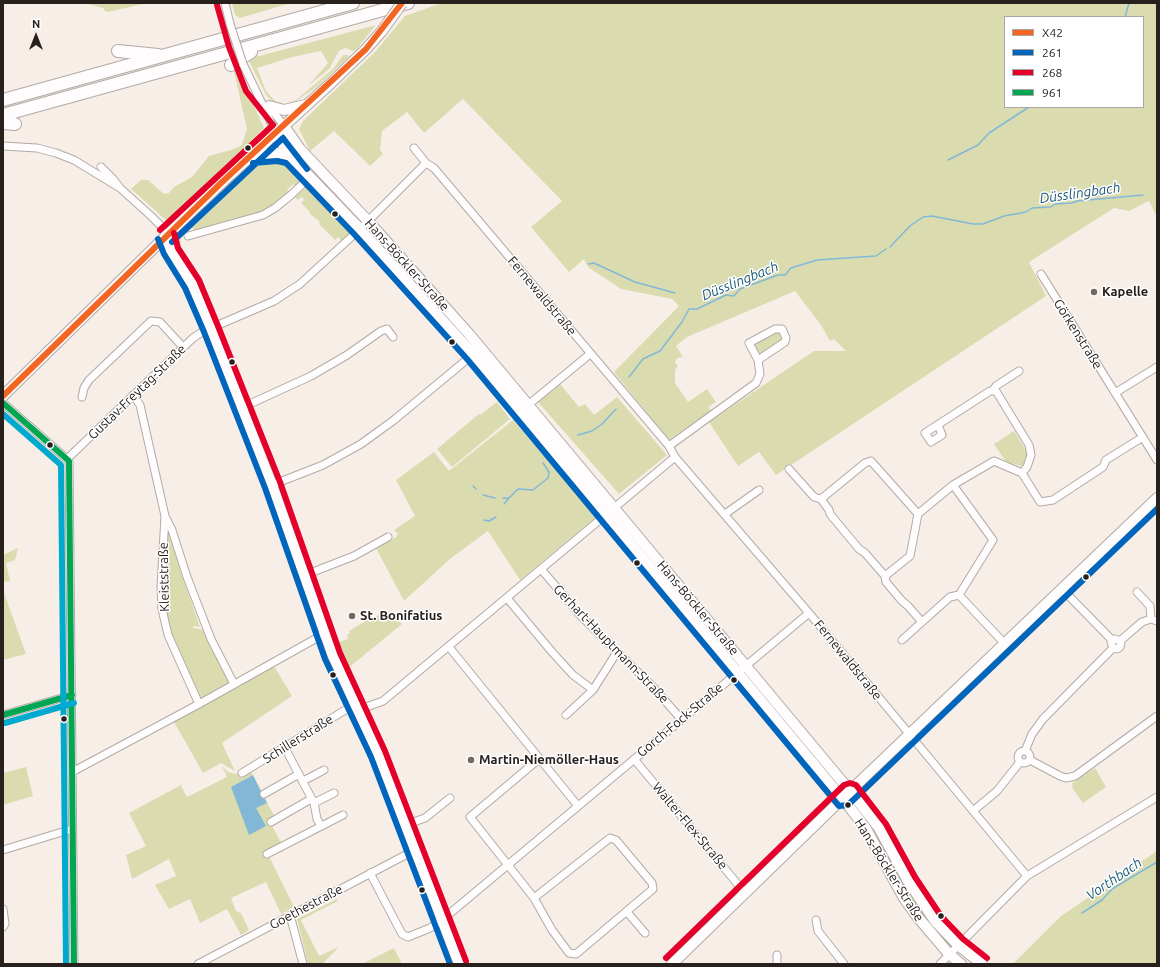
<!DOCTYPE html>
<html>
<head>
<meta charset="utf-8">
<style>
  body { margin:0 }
  #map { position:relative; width:1160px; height:967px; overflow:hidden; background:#f8eee8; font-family:Ubuntu,sans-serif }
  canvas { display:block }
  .frame { position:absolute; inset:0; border:4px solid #27201c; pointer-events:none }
  .legend { position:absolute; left:1004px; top:16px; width:140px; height:92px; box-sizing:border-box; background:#fff; border:1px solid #a9a6a4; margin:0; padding:5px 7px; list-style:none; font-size:12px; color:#27201c }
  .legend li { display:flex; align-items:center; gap:8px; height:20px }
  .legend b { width:20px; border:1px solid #a9a6a4 }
  .north { position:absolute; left:16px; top:16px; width:40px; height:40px; -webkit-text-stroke:3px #fff; paint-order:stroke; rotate:0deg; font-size:11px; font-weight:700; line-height:16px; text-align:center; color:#27201c }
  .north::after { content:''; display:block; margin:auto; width:14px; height:18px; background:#27201c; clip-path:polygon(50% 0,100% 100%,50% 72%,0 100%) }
</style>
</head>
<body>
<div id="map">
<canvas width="1160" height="967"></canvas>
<div class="frame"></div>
<ul class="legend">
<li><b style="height:5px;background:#f26522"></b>X42</li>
<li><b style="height:5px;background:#0065bd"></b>261</li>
<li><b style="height:5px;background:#e4002b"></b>268</li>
<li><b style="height:5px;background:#00a651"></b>961</li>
</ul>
<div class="north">N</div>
</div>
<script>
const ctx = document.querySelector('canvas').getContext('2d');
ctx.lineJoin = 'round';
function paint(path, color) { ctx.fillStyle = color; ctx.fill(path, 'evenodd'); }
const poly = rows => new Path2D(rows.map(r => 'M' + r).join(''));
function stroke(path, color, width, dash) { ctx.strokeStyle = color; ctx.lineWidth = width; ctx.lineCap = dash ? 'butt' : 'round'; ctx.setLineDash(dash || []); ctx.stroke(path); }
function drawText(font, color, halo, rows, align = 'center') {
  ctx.font = font + ' Ubuntu,sans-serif'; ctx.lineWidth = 3; ctx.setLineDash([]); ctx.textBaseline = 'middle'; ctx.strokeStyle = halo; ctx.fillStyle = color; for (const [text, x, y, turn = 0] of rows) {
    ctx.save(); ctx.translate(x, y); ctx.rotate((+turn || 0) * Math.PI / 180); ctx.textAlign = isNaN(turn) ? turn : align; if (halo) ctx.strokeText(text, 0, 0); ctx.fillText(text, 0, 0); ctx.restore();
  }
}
paint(poly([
  [85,3,147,3,108,12,105,11,103,8],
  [232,3,291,3,240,18,235,15],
  [442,3,1157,3,1157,217,1149,201,1129,211,1114,208,1029,262,1046,296,776,475,759,452,738,466,709,422,814,351,846,351,834,339,830,341,821,325,795,291,687,337,676,346,683,357,677,358,675,363,678,366,675,370,675,383,688,402,707,389,716,402,708,407,711,411,670,439,668,439,614,372,679,306,672,299,621,289,588,267,584,259,569,272,531,227,562,201,463,99,424,133,407,112,382,131,380,150,383,154,370,166,334,131,310,151,299,129,303,121,375,52,405,16],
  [1005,17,1143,17,1143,107,1005,107],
  [376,25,356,50,354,51,345,48,339,51,329,69,308,86,328,63,321,51,292,57,257,68,266,91,277,103,283,105,296,100,333,69,343,55,348,55,349,57,315,88,293,103,283,106,276,105,266,95,248,59],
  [233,67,237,68,264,128,169,223,131,189,141,180,148,180,164,194,169,193,174,187,192,177,209,156,234,149,242,145,247,129],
  [289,140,358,213,353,218,308,172,285,142],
  [268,160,283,162,302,180,296,187,293,184,287,190,290,194,265,211,197,230,191,228,185,229,179,235,181,242,178,244,176,239,178,234,217,197,255,167],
  [308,186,352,230,339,245,338,243,341,240,338,237,335,240,319,224,320,222,309,213,310,212,301,203,304,200,302,197,298,200,295,197],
  [778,331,783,334,783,341,759,356,753,344],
  [560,384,579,407,585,404,594,415,617,397,667,455,619,494,537,401],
  [497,402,510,419,452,467,437,449,479,414,480,415],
  [513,420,596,517,520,580,488,531,451,558,404,601,376,548,396,537,398,534,394,530,415,516,396,480,434,452,449,471],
  [1014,431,1027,452,1026,464,1021,466,1006,462,994,444],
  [167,531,169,531,179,559,178,564,200,627,194,626,193,628,204,630,230,682,202,698,200,696,171,632,163,598,165,595],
  [18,548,15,560,6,563,10,581,3,582,3,555],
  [3,590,26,654,3,660],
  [390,611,402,624,346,670,334,644,348,639,347,635,350,633,349,631,369,619],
  [274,666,292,696,222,743,235,771,238,772,248,766,239,772,233,770,221,763,203,773,174,722],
  [222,766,228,772,236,774,250,770,253,775,231,787,256,808,264,797,275,817,271,824,282,844,264,857,269,856,294,907,281,914,266,882,231,898,236,911,241,913,249,930,241,935,227,909,200,923,190,899,169,909,155,885,176,876,169,859,132,879,126,855,146,846,129,813,181,785,183,785,181,786,187,797,227,777],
  [26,767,33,796,3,805,3,773],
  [1095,768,1106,787,1083,803,1073,789,1072,783],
  [856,807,876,833,943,934,940,937,918,911,854,810],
  [1157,851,1157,964,1013,964,1061,916],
  [337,899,338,901,301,920,319,956,339,947,322,964,308,964,297,919],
  [394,948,402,964,362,964]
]), '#dadcb0');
paint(poly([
  [253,775,267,803,256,808,266,826,249,835,231,787]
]), '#82b8d6');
stroke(poly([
  [1125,17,1129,3],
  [948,160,978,145,989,133,1029,107],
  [890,247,910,226,923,217,932,216,973,224,983,224,1004,216,1026,212,1032,208,1051,207,1055,204,1072,203,1077,201,1143,195],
  [589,264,594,263,635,282,675,293],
  [629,377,643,359,660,351,682,322,689,309,697,309,726,295,734,296,740,289,778,275,785,275,791,268,817,260,876,256,886,249],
  [578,435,592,431,602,424,616,409],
  [473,486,476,489],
  [483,495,495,498],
  [503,498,509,498,518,489,533,490,548,478,549,472,543,463],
  [504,504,508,499],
  [484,520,489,521,496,517],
  [1082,913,1102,900,1112,889,1157,862]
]), '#82b8d6', 1.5);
const street = poly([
  [225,3,230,24],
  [243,64,276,133],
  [269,106,284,126],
  [3,146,37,148,56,153,74,160,120,188],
  [414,148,426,163,434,168,669,446,675,457,809,613,1027,876],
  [101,167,113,179,120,188,151,216,161,226,166,236],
  [188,236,263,215,275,208,291,195,310,177],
  [1041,274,1157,460],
  [993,390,996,386,1019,371],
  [1115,393,1157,367],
  [133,395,140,405,165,516,172,530,187,577,211,639,234,684],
  [82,397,84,388,89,380,151,321,160,322,183,347],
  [3,403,69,461,74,964],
  [528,405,590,354],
  [241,408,311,376,347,355,381,331,387,329,393,337],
  [938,425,942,435,931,442,925,433,990,391,996,391,1029,445,1031,455,1027,467,1022,473,1040,502,1053,500,1103,467,1106,460,1143,437],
  [669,446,756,383,760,374,758,360,785,342,786,338,782,329,775,329,749,343,758,360],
  [67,459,193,338,202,332,274,301,300,284,360,229,426,163],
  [789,469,814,497,821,499],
  [272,485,323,465,361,444,394,420,476,352],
  [953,485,994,461,1022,473],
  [725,514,759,490],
  [165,516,161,587,162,609,168,635,199,704],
  [541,569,581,616,654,688,681,719],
  [305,575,354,556,388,537],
  [885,576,865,553,859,549,830,514,829,510,821,499,865,463,871,461,918,514],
  [1062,589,1112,640],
  [1137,592,1150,606,1151,619],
  [959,595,950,597,922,622,908,606,902,601,886,582,885,576,910,556,918,514,953,485,993,540,959,595,1005,644],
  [507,598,552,652,573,675,593,690],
  [902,640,922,622],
  [1120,641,1142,622,1151,619,1157,621],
  [449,647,578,806],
  [358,710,383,701,675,457],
  [3,715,72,695],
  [566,715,593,690,617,652],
  [285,748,314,803,317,819,321,826],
  '1018 757a6 6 0 1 1 12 0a6 6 0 1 1-12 0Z',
  [1025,751,1032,734,1043,719,1113,648,1117,649,1120,647,1121,643,1118,640,1114,639,1111,642,1113,648],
  [634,759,745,893],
  [1030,760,1060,776,1066,778,1075,776,1157,716],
  [72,772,199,704,324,634],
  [242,773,355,704],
  [303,781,324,770],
  [264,794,299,774],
  [314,803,334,793],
  [973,811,997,791,1020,762],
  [271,822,311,799],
  [405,825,425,818,450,798],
  [3,850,72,829],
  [267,854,343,815],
  [370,873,402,934,408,937,430,928,442,920,809,613],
  [534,898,552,930,569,953,576,954,653,889,652,883,616,840,610,838,534,898,470,817,539,759],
  [3,909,5,924,3,927],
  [627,912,645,933],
  [290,915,303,964],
  [816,920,818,931,844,964],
  [777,955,777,964],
  [198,964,415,850],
  [940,964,1027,876,1157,797]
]);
const secondary = poly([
  [269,106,284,110,306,105],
  [284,126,300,149,368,221,469,334,850,791,879,828,908,881,935,921,958,945,982,964],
  [276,133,290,156,360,229,473,354,851,809,866,829,904,898,916,915,949,954,961,964],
  [252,155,278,153,290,156],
  [166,236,171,251,192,284,211,329,272,485,333,656,378,754,459,964],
  [3,396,166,236,230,175,331,83,366,49,382,31],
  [672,964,850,791,1157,498]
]);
const highway = poly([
  [118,51,158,55],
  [231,65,251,52],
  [3,100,353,3],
  [3,115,408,3],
  [3,123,15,124]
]);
stroke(street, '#b2aaa5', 9);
stroke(secondary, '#b2aaa5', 12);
stroke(highway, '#b2aaa5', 14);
stroke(street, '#fefcfc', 7);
stroke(secondary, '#fefcfc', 10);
stroke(highway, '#fefcfc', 12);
const streetBridge = poly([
  [230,24,243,64]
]);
const secondaryBridge = poly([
  [382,31,402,3]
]);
stroke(streetBridge, '#b2aaa5', 9, []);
stroke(secondaryBridge, '#b2aaa5', 12, []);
stroke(streetBridge, '#fefcfc', 7);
stroke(secondaryBridge, '#fefcfc', 10);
stroke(poly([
  [3,396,221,183,366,49,402,3]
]), '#f26522', 6);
stroke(poly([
  [253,163,277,161,286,163,354,234,467,359,839,806,848,805,1157,509],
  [158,239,164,254,185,288,204,332,265,488,325,659,371,757,450,964],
  [172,242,283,138,307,169]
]), '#0065bd', 6);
stroke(poly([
  [160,230,273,125,246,91,229,47,217,5],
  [174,233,178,248,199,280,218,326,280,482,340,653,385,751,466,961],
  [666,958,844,785,850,783,856,785,886,824,915,877,941,916,963,939,987,958]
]), '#e4002b', 6);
stroke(poly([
  [3,403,69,461,74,964],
  [3,715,72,695]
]), '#00a651', 6);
stroke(poly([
  [3,414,61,465,66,964],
  [5,723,74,703]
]), '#00a9ce', 6);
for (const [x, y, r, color] of [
  [248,148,3.5,"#27201c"],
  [335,214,3.5,"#27201c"],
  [1094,292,4,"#706863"],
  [452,342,3.5,"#27201c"],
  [232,362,3.5,"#27201c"],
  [50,445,3.5,"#27201c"],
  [637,563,3.5,"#27201c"],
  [1086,577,3.5,"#27201c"],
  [352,616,4,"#706863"],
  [333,675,3.5,"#27201c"],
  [734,680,3.5,"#27201c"],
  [64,719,3.5,"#27201c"],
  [471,760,4,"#706863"],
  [848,805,3.5,"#27201c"],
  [422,890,3.5,"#27201c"],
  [941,916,3.5,"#27201c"]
]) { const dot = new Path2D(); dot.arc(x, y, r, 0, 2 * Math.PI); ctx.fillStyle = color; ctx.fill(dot); stroke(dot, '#fff', 1.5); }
drawText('13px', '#27201c', '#fff', [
  ["Hans-Böckler-Straße",407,265,48],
  ["Fernewaldstraße",542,296,50],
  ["Görkenstraße",1078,334,58],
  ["Gustav-Freytag-Straße",137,392,-44],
  ["Kleiststraße",164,577,-91],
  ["Hans-Böckler-Straße",698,608,50],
  ["Gerhart-Hauptmann-Straße",611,644,46],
  ["Fernewaldstraße",848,660,51],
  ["Gorch-Fock-Straße",680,720,-40],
  ["Schillerstraße",298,739,-32],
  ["Walter-Flex-Straße",690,826,50],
  ["Hans-Böckler-Straße",889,870,58],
  ["Goethestraße",306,907,-28]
]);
drawText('bold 13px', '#27201c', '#fff', [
  ["Kapelle",1102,292],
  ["St. Bonifatius",360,616],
  ["Martin-Niemöller-Haus",479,760]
], 'left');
drawText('italic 14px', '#1b5979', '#fff', [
  ["Düsslingbach",1080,193,-8],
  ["Düsslingbach",740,281,-22],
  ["Vorthbach",1114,879,-34]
]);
</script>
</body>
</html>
